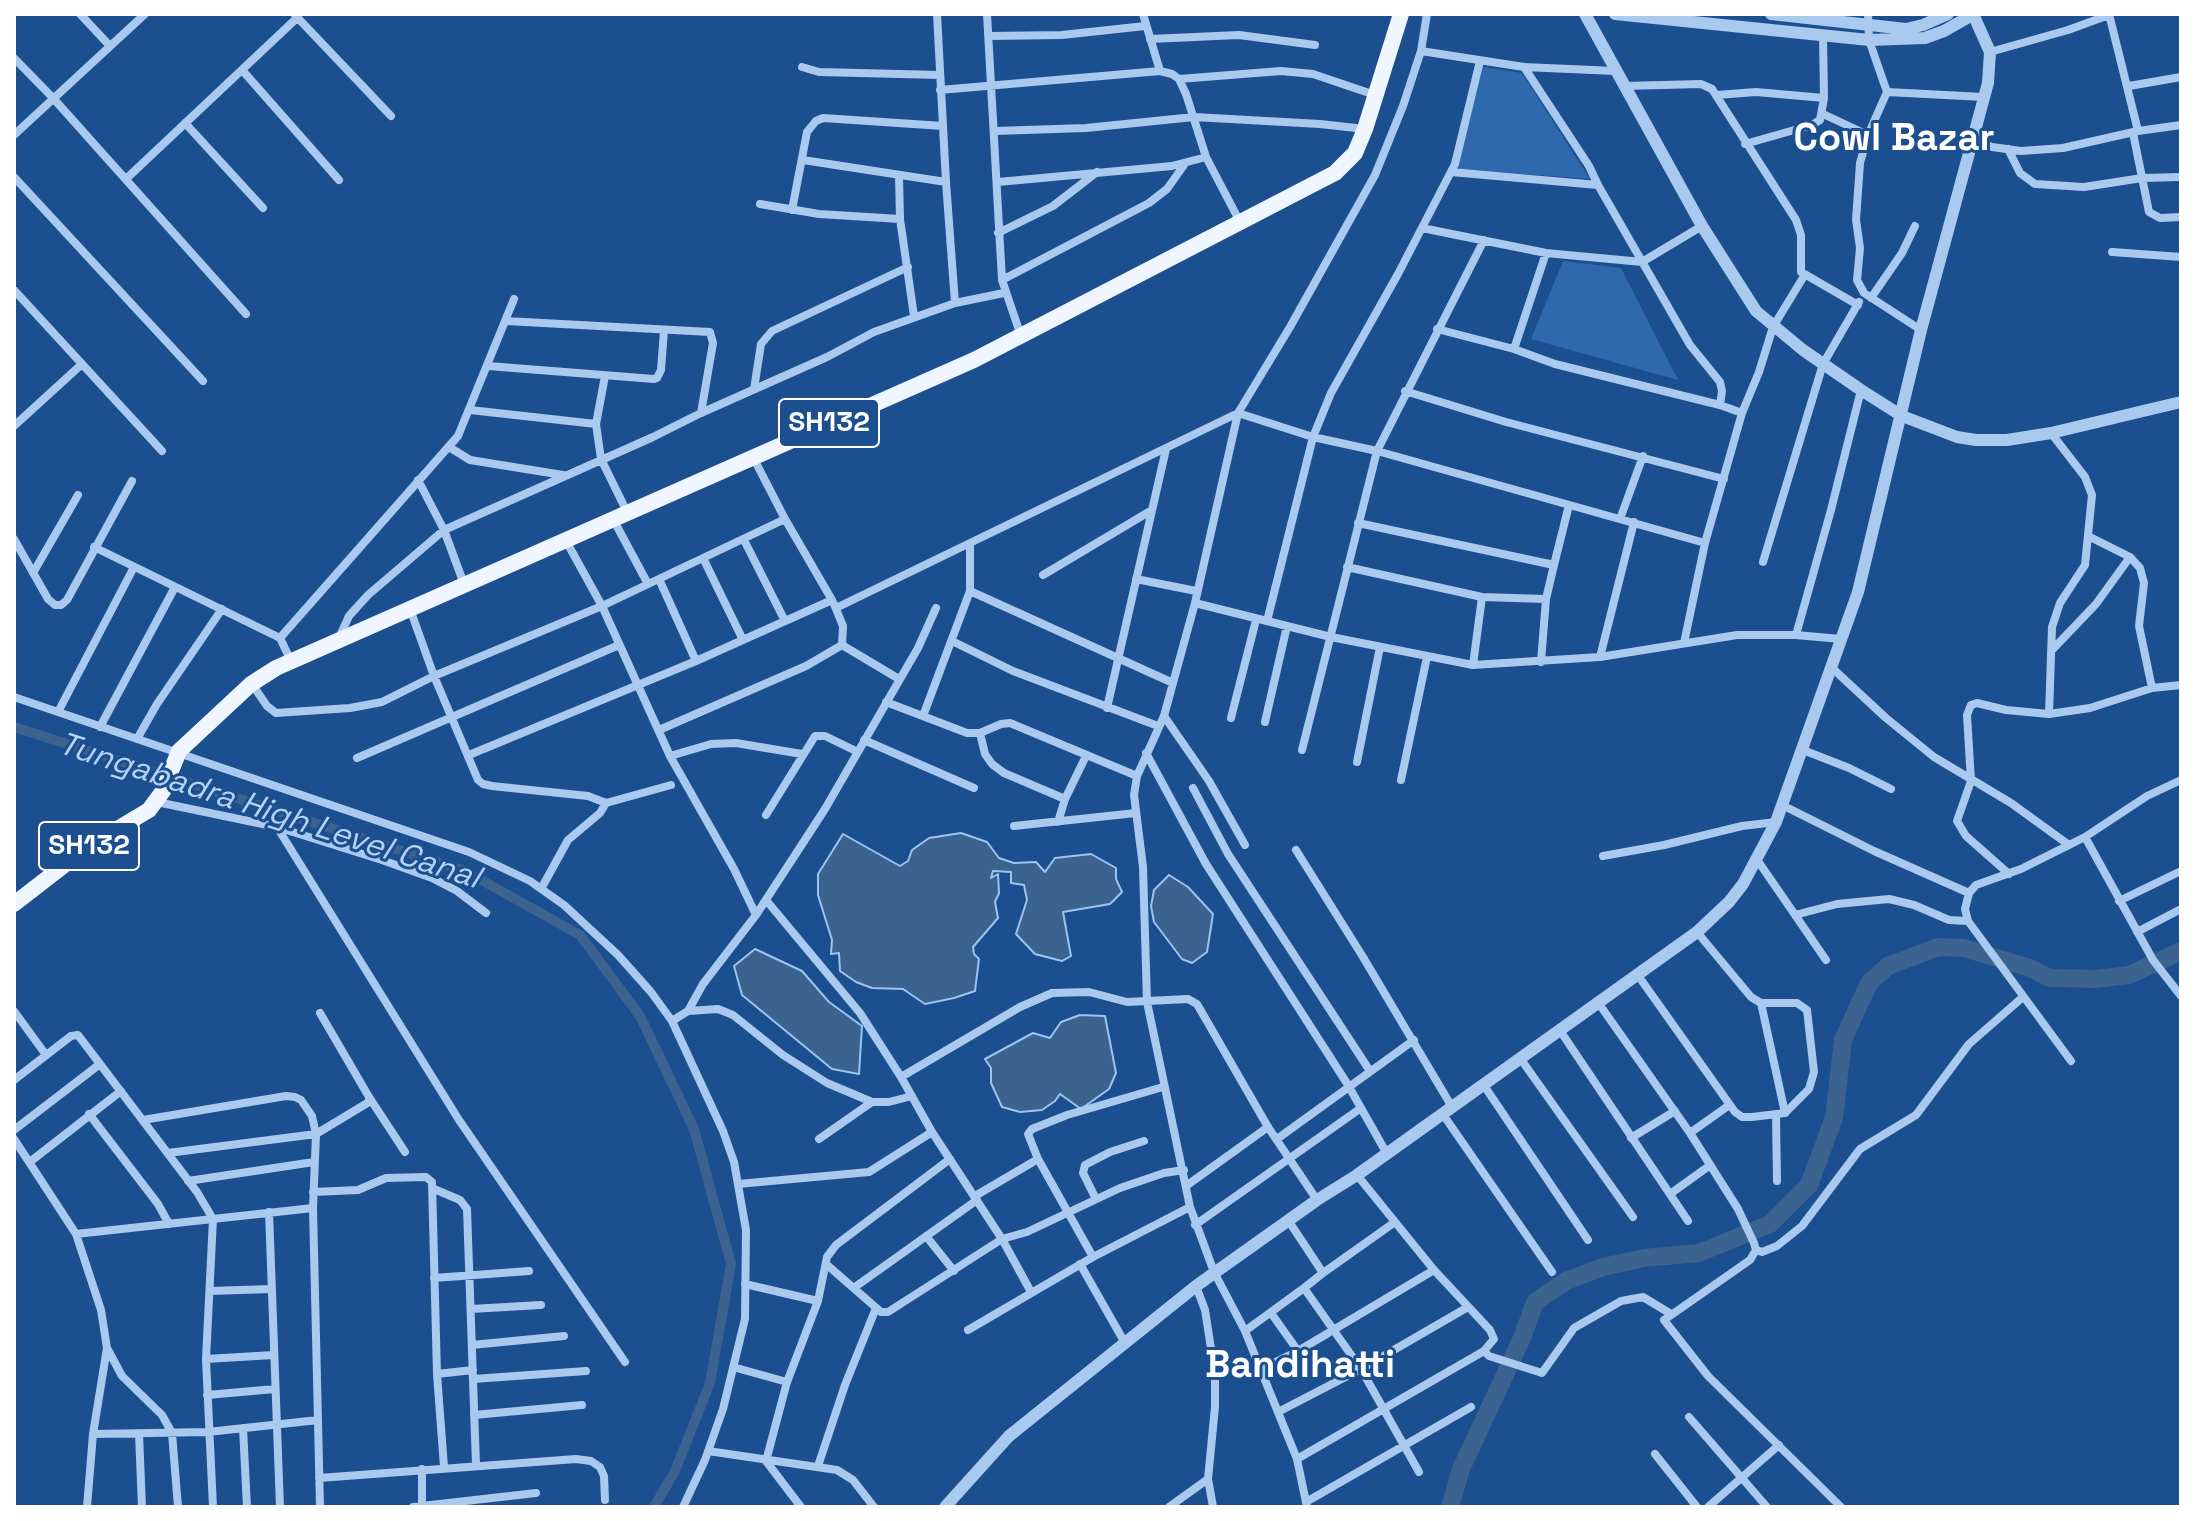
<!DOCTYPE html>
<html>
<head>
<meta charset="utf-8">
<style>
  body { margin:0 }
  #map { position:relative; width:2195px; height:1521px; overflow:hidden; background:#1b4f8f; font-family:"Space Grotesk",sans-serif }
  canvas { display:block }
  .frame { position:absolute; inset:0; border:16px solid #fff; pointer-events:none }
</style>
</head>
<body>
<div id="map">
<canvas width="2195" height="1521"></canvas>
<div class="frame"></div>
</div>
<script>
const ctx = document.querySelector('canvas').getContext('2d');
ctx.lineJoin = 'round';
function paint(path, color) { ctx.fillStyle = color; ctx.fill(path, 'evenodd'); }
const poly = rows => new Path2D(rows.map(r => 'M' + r).join(''));
function stroke(path, color, width, dash) { ctx.strokeStyle = color; ctx.lineWidth = width; ctx.lineCap = dash ? 'butt' : 'round'; ctx.setLineDash(dash || []); ctx.stroke(path); }
function drawText(font, color, halo, rows, align = 'center') {
  ctx.font = font + ' "Space Grotesk",sans-serif'; ctx.lineWidth = 6; ctx.setLineDash([]); ctx.textBaseline = 'middle'; ctx.strokeStyle = halo; ctx.fillStyle = color; for (const [text, x, y, turn = 0] of rows) {
    ctx.save(); ctx.translate(x, y); ctx.rotate((+turn || 0) * Math.PI / 180); ctx.textAlign = isNaN(turn) ? turn : align; if (halo) ctx.strokeText(text, 0, 0); ctx.fillText(text, 0, 0); ctx.restore();
  }
}
paint(poly([
  [1483,67,1522,73,1590,179,1457,169],
  [1563,261,1621,268,1678,380,1531,339]
]), '#2e69ad');
const water = poly([
  [961,833,987,842,999,858,1014,863,1036,862,1045,872,1055,858,1091,854,1116,868,1116,879,1122,892,1110,904,1063,912,1071,956,1062,961,1035,954,1016,934,1027,900,1024,885,1011,883,1011,872,993,871,991,878,998,874,999,893,995,902,998,918,973,947,974,954,979,959,975,991,954,998,925,1004,903,989,872,988,856,982,840,971,839,953,831,954,832,940,818,895,818,874,843,834,900,866,908,861,912,850,929,838,961,833],
  [1169,875,1188,887,1213,914,1207,952,1192,963,1182,959,1154,922,1151,906,1154,890,1169,875],
  [755,949,802,971,829,1002,862,1026,859,1074,832,1069,742,995,734,966,755,949],
  [1080,1015,1105,1016,1116,1073,1109,1089,1081,1109,1060,1094,1055,1101,1042,1110,1020,1112,1002,1107,991,1083,991,1068,985,1059,1033,1033,1050,1038,1061,1022,1080,1015]
]);
paint(water, '#3c6290');
stroke(water, '#9cc4f0', 2);
stroke(poly([
  [14,727,465,871,580,935,640,1016,694,1129,731,1264,710,1383,675,1471,654,1507]
]), '#3c6290', 10);
stroke(poly([
  [1450,1507,1461,1469,1522,1338,1535,1302,1566,1281,1603,1267,1644,1258,1699,1253,1770,1224,1809,1185,1834,1118,1843,1040,1869,983,1888,966,1938,947,1964,948,2030,968,2050,978,2095,979,2129,975,2181,951]
]), '#3c6290', 18);
stroke(poly([
  [80,14,110,46],
  [937,14,946,182,955,303],
  [987,14,1002,280,1021,336],
  [1143,14,1160,71],
  [1868,14,1869,40,1887,92,1868,135,1860,163,1856,220,1860,248,1857,280,1864,293,1921,330],
  [2109,14,2138,131],
  [295,15,391,116],
  [989,36,1062,35,1145,26],
  [1150,39,1239,35,1315,45],
  [1421,51,1524,67,1615,71],
  [1990,52,2068,30,2109,15],
  [14,58,53,98,246,314],
  [802,67,819,72,940,75],
  [1524,67,1589,166,1598,185],
  [242,70,339,180],
  [1179,79,1281,71,1313,74,1378,96],
  [1624,86,1701,84,1712,89,1796,220,1801,235,1801,272,1858,305],
  [2129,86,2181,77],
  [940,90,1160,71,1172,74,1179,79,1186,94,1206,157,1240,222],
  [1887,92,1984,97],
  [1717,95,1756,92,1824,98],
  [1823,114,1868,135],
  [185,123,263,208],
  [995,131,1086,128,1194,117,1320,124,1365,129],
  [2133,133,2149,212,2160,218,2181,217],
  [14,135,145,14],
  [1972,140,1992,147,2021,151,2063,148,2138,131,2181,125],
  [1745,144,1812,125,1820,120,1824,98,1823,36],
  [2008,149,2020,173,2035,184,2084,187,2142,178,2181,177],
  [803,160,946,182],
  [1451,172,1598,185,1690,345,1720,382,1722,391,1720,405],
  [899,176,900,219,914,316],
  [14,177,203,381],
  [126,179,298,17],
  [998,182,1172,166,1206,157],
  [760,204,819,214,900,219],
  [792,210,807,132,816,121,823,118,943,126],
  [1422,228,1546,253,1642,262,1702,226],
  [998,233,1053,206,1097,172],
  [2112,252,2181,257],
  [1002,280,1149,203,1167,189,1184,165],
  [14,290,162,451],
  [1871,298,1902,253,1915,226],
  [506,321,710,332,713,343,701,413],
  [1437,329,1514,349,1555,364,1720,405,1742,413],
  [1514,349,1546,253],
  [488,366,654,379,657,378,661,370,664,331],
  [605,376,596,424,601,459,627,512],
  [754,389,761,344,772,331,908,267],
  [1405,391,1506,422,1724,479],
  [470,410,596,424],
  [14,426,82,364],
  [449,447,470,460,563,475],
  [418,480,444,530,653,437,701,413,827,357,874,332,955,303,1004,293],
  [613,519,648,584],
  [1620,519,1643,456],
  [1358,523,1554,565,1569,505],
  [2088,536,2130,557,2140,568,2144,583,2139,626,2152,688],
  [14,539,48,599,55,605,61,605,67,600,132,481],
  [565,539,602,606,670,756,734,869,756,915],
  [744,540,785,621],
  [94,547,280,638,291,661],
  [703,558,743,640],
  [1763,562,1823,364,1859,302],
  [1347,567,1482,597,1546,599],
  [33,573,78,495],
  [1043,575,1152,510],
  [659,579,696,661],
  [1136,579,1196,591],
  [970,591,1173,683],
  [1195,603,1331,637,1473,665,1600,657,1737,635,1796,635,1841,639],
  [836,608,1238,413,1313,437,1377,451,1705,543],
  [410,609,434,676,478,780,483,784,492,786,588,796,606,803],
  [1267,621,1313,437,1331,393,1398,274,1455,164,1480,61],
  [1796,635,1831,510,1861,390],
  [280,638,458,436,514,299],
  [339,638,349,616,368,595,444,530,464,584],
  [952,641,1013,671,1158,726],
  [1684,643,1705,543,1742,413,1759,372,1773,327,1804,276],
  [842,645,899,679],
  [2053,649,2096,604,2130,557],
  [1600,657,1634,522],
  [1541,662,1546,599,1554,565],
  [1473,665,1482,597],
  [1831,667,1886,718,1934,757,2011,803,2069,845],
  [252,684,267,706,276,713,350,708,382,702,434,676,602,606,785,519],
  [14,697,469,852,530,881,564,905,618,955,651,992,672,1021,723,1131,734,1162,746,1230,745,1319,723,1409,705,1460,683,1507],
  [886,702,967,733,980,733,1001,724,1010,723,1137,776],
  [1107,708,1166,449],
  [58,712,134,567],
  [2049,714,2052,627,2060,603,2085,565,2092,495,2085,477,2051,433],
  [923,716,970,591,970,544],
  [1164,716,1209,781,1245,845],
  [1231,718,1256,620],
  [1265,722,1287,626],
  [100,727,175,587],
  [659,730,806,666,842,645,843,626,834,604],
  [980,733,985,754,992,764,1004,773,1065,799],
  [137,739,157,704,222,609],
  [864,740,974,788],
  [1302,750,1377,451,1484,240],
  [1803,750,1849,768,1891,789],
  [1146,753,1206,864,1348,1085,1387,1154],
  [469,755,696,661,832,600,785,519,753,457],
  [670,756,711,744,736,743,802,754],
  [357,758,619,645],
  [1357,762,1380,647],
  [1401,780,1427,657],
  [1193,788,1228,854,1370,1071],
  [157,802,277,827,382,860,432,878,457,891,486,913],
  [1782,805,1874,851,1969,893],
  [766,815,815,736,825,736,858,752],
  [1058,822,1065,799,1086,756],
  [1014,826,1136,813],
  [277,827,459,1120,625,1362],
  [2085,837,2153,960,2181,996],
  [1296,850,1363,957,1452,1107],
  [1603,856,1664,845,1742,826,1776,822],
  [1758,861,1826,960],
  [2009,874,1966,836,1957,821,1971,781,1967,715,1971,705,1977,703,2006,710,2049,714,2090,708,2152,688,2181,685],
  [541,889,568,840,600,813,606,803,671,785],
  [766,900,860,1013,901,1077,932,1132,1002,1239,1031,1292],
  [2119,901,2181,871],
  [1795,915,1837,904,1889,899,1914,905,1949,920,1968,921],
  [2137,932,2181,909],
  [1637,974,1735,1112,1742,1117,1752,1117,1785,1113,1809,1089,1814,1072,1807,1010,1797,1003,1761,1003,1751,997,1697,932],
  [1597,1001,1690,1133,1738,1209,1754,1243,1756,1250,1750,1260,1664,1320,1708,1376,1841,1507],
  [1761,1003,1785,1113],
  [14,1011,46,1055],
  [688,1011,703,984,756,915,825,809,918,648,936,608],
  [320,1013,369,1097,405,1152],
  [672,1021,688,1011,718,1009,733,1015,783,1055,827,1083,872,1102,889,1102,912,1096],
  [1559,1029,1688,1221],
  [1520,1058,1633,1217],
  [2071,1061,1968,921,1965,909,1969,893,1976,885,2021,869,2085,837,2147,796,2181,780],
  [901,1077,1020,1007,1052,993,1089,992,1127,1002,1188,999,1197,1004,1268,1127,1317,1200],
  [14,1080,71,1036,78,1035,197,1192,213,1219,206,1359,213,1507],
  [1483,1084,1588,1240],
  [1442,1113,1552,1272],
  [89,1114,158,1204,169,1224],
  [1776,1116,1777,1181],
  [143,1120,286,1096,295,1097,301,1100,312,1116,316,1134,313,1208,320,1507],
  [14,1130,100,1064],
  [1690,1133,1728,1106],
  [1631,1138,1675,1111],
  [14,1139,76,1234,101,1310,107,1348,93,1434,87,1507],
  [819,1139,872,1102],
  [1277,1139,1414,1040],
  [168,1153,316,1134,369,1102,369,1097],
  [31,1161,121,1091],
  [188,1181,314,1162],
  [738,1184,869,1172,932,1132],
  [1186,1186,1268,1127],
  [434,1189,460,1200,467,1209,476,1465],
  [313,1192,358,1190,386,1178,426,1177,432,1182,437,1374,444,1467],
  [1670,1194,1709,1166],
  [975,1196,1038,1159],
  [1096,1199,1083,1173,1085,1165,1110,1152,1144,1141],
  [269,1212,280,1507],
  [1288,1220,1323,1273,1304,1288,1361,1369,1419,1472],
  [1195,1225,1361,1108],
  [76,1234,313,1208],
  [926,1236,954,1271],
  [1756,1250,1762,1252,1777,1246,1802,1226,1860,1149,1916,1115,1969,1044,2023,997],
  [1093,1257,1038,1159,1028,1134,1032,1129,1067,1115,1163,1087],
  [826,1264,881,1312,888,1312,1002,1239,1027,1232,1120,1188,1164,1173,1184,1170],
  [1080,1264,1125,1343],
  [1323,1273,1395,1222],
  [434,1278,529,1271],
  [745,1284,818,1301],
  [1196,1286,1205,1310,1215,1374,1215,1407,1208,1479,1213,1507],
  [855,1287,977,1200],
  [210,1291,272,1289],
  [471,1309,541,1305],
  [1271,1313,1298,1351],
  [968,1330,1093,1257,1190,1207],
  [1245,1331,1304,1288],
  [472,1345,564,1336],
  [107,1348,122,1376,162,1415,172,1433,178,1507],
  [1484,1351,1489,1356,1542,1373,1574,1328,1621,1301,1643,1297,1671,1314],
  [206,1359,274,1355],
  [733,1367,787,1382],
  [1261,1369,1298,1351,1434,1270],
  [437,1374,473,1370],
  [473,1379,586,1371],
  [207,1395,275,1389],
  [1278,1412,1361,1369,1468,1307],
  [474,1415,582,1405],
  [1689,1417,1767,1507],
  [243,1428,247,1507],
  [93,1434,208,1432,318,1420],
  [139,1434,142,1507],
  [708,1451,837,1470,853,1480,874,1507],
  [1655,1454,1697,1507],
  [1297,1459,1484,1351,1494,1339,1490,1330,1434,1270,1357,1175],
  [818,1466,845,1385,876,1308],
  [422,1469,422,1507],
  [319,1478,576,1459,591,1461,600,1467,604,1476,605,1500],
  [1306,1502,1471,1407],
  [413,1507,536,1493],
  [801,1507,766,1461,787,1382,818,1301,827,1257,836,1245,950,1159],
  [1169,1507,1208,1479],
  [1307,1507,1297,1459,1245,1331,1214,1272,1190,1207,1147,1002,1143,867,1134,795,1137,776,1164,716,1173,683,1195,603,1238,413,1290,327,1375,175,1403,106,1421,51,1427,14],
  [1708,1507,1779,1445]
]), '#a9c9ee', 8);
stroke(poly([
  [1585,14,1702,226,1756,311,1803,350,1861,390,1902,416,1957,437,1976,440,2007,440,2051,433,2181,402],
  [1615,14,1869,40,1925,38,1944,31,1974,14],
  [1771,14,1906,29,1923,25,1948,14],
  [945,1507,1009,1436,1196,1286,1317,1200,1357,1175,1697,932,1729,902,1743,884,1776,822,1858,592,1921,330,1988,83,1990,52,1973,14]
]), '#a9c9ee', 12);
stroke(poly([
  [14,904,89,846,149,810,163,791,179,751,251,684,276,668,974,360,1335,173,1355,153,1365,129,1401,14]
]), '#f0f6ff', 16);
for (const [x, y, w] of [
  [829,423,100],
  [89,846,100]
]) { const box = new Path2D(); box.roundRect(x - w / 2, y - 24, w, 48, 6); ctx.fillStyle = '#1b4f8f'; ctx.fill(box); stroke(box, '#fff', 2); }
drawText('bold 28px', '#fff', null, [
  ["SH132",829,423],
  ["SH132",89,846]
]);
drawText('italic 32px', '#b5d3f5', '#1b4f8f', [
  ["Tungabadra High Level Canal",269,812,18]
]);
drawText('bold 38px', '#fff', '#1b4f8f', [
  ["Cowl Bazar",1894,140],
  ["Bandihatti",1300,1367]
]);
</script>
</body>
</html>
